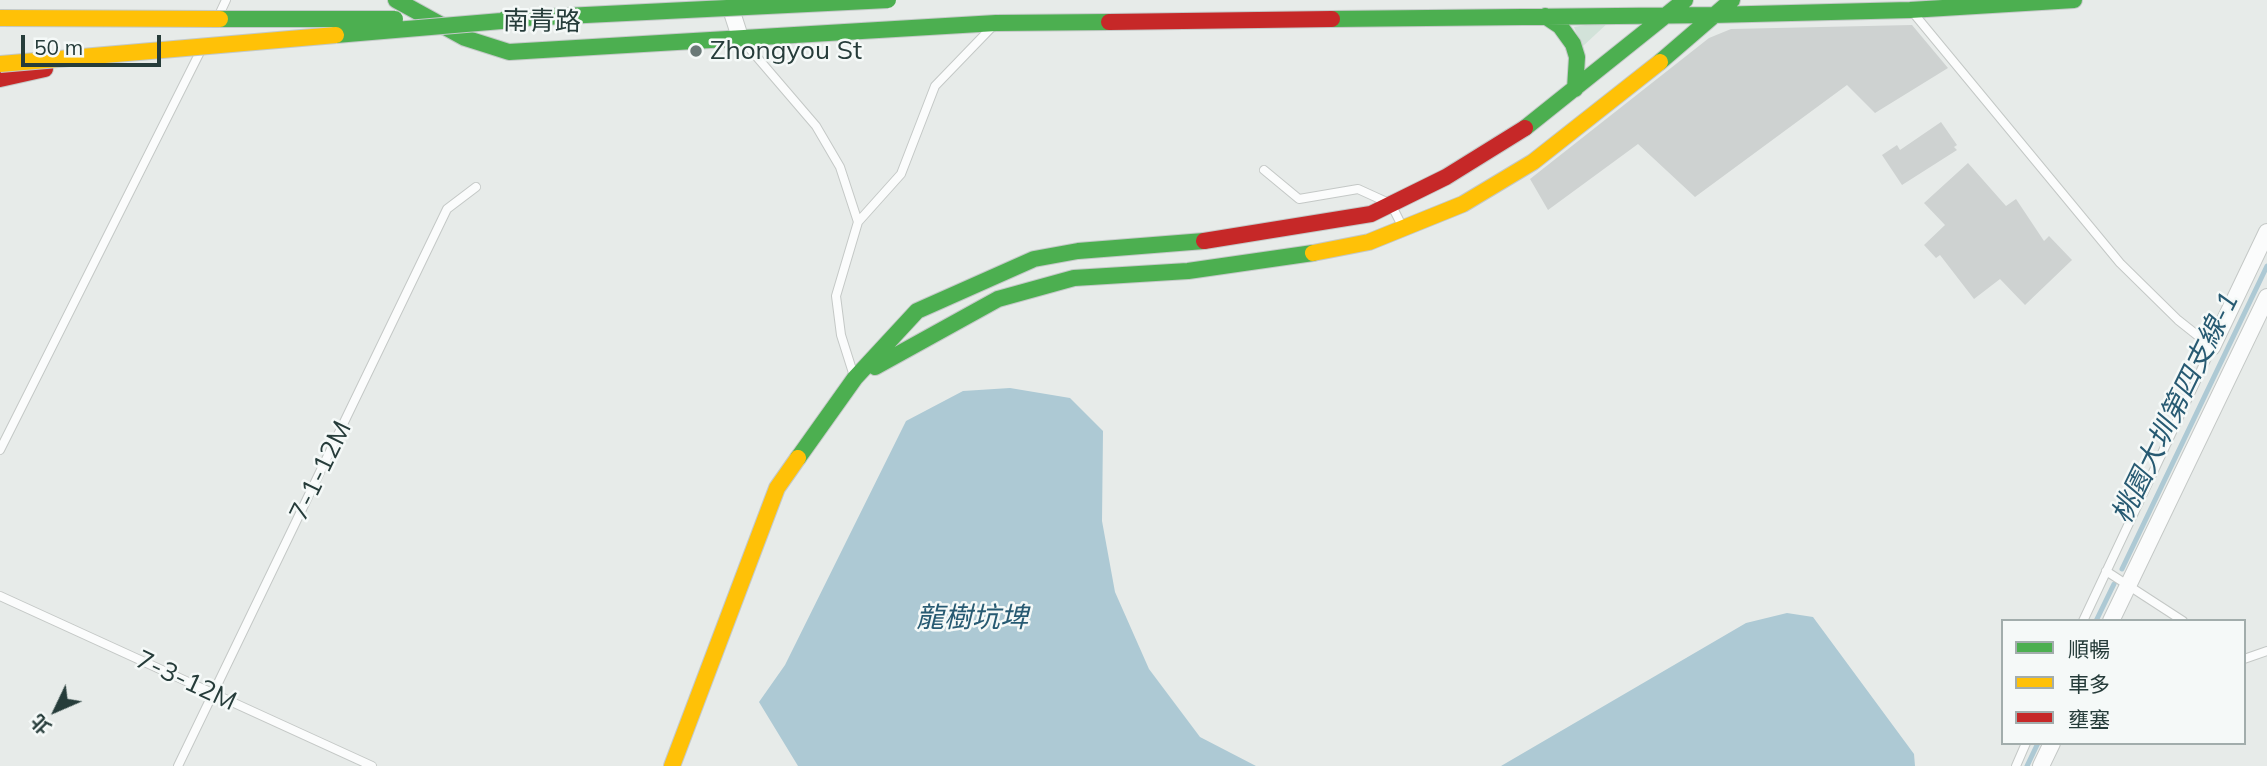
<!DOCTYPE html>
<html>
<head>
<meta charset="utf-8">
<style>
  body { margin:0 }
  #map { position:relative; width:2267px; height:766px; overflow:hidden; background:#e7ebe9; font-family:Mulish,"Noto Sans TC",sans-serif }
  canvas { display:block }
  .legend { position:absolute; left:2001px; top:619px; width:245px; height:126px; box-sizing:border-box; background:#f5f9f8; border:2px solid #a2adac; margin:0; padding:9px 12px; list-style:none; font-size:21px; color:#263c3a }
  .legend li { display:flex; align-items:center; gap:14px; height:35px }
  .legend b { width:35px; border:2px solid #a2adac }
  .north { position:absolute; left:21px; top:675px; width:70px; height:70px; -webkit-text-stroke:5px #f5f9f8; paint-order:stroke; rotate:226deg; font-size:19px; font-weight:700; line-height:28px; text-align:center; color:#263c3a }
  .north::after { content:''; display:block; margin:auto; width:24px; height:32px; background:#263c3a; clip-path:polygon(50% 0,100% 100%,50% 72%,0 100%) }
  .scale { position:absolute; left:21px; top:35px; width:140px; height:32px; box-sizing:border-box; border:4px solid #263c3a; border-top:0; padding-left:9px; font-size:21px; line-height:24px; white-space:nowrap; color:#263c3a; -webkit-text-stroke:5px #f5f9f8; paint-order:stroke }
</style>
</head>
<body>
<div id="map">
<canvas width="2267" height="766"></canvas>
<ul class="legend">
<li><b style="height:9px;background:#4caf50"></b>順暢</li>
<li><b style="height:9px;background:#ffc107"></b>車多</li>
<li><b style="height:9px;background:#c62828"></b>壅塞</li>
</ul>
<div class="north">北</div>
<div class="scale">50 m</div>
</div>
<script>
const ctx = document.querySelector('canvas').getContext('2d');
ctx.lineJoin = 'round';
function paint(path, color) { ctx.fillStyle = color; ctx.fill(path, 'evenodd'); }
const poly = rows => new Path2D(rows.map(r => 'M' + r).join(''));
function stroke(path, color, width, dash) { ctx.strokeStyle = color; ctx.lineWidth = width; ctx.lineCap = dash ? 'butt' : 'round'; ctx.setLineDash(dash || []); ctx.stroke(path); }
function drawText(font, color, halo, rows, align = 'center') {
  ctx.font = font + ' Mulish,"Noto Sans TC",sans-serif'; ctx.lineWidth = 5; ctx.setLineDash([]); ctx.textBaseline = 'middle'; ctx.strokeStyle = halo; ctx.fillStyle = color; for (const [text, x, y, turn = 0] of rows) {
    ctx.save(); ctx.translate(x, y); ctx.rotate((+turn || 0) * Math.PI / 180); ctx.textAlign = isNaN(turn) ? turn : align; if (halo) ctx.strokeText(text, 0, 0); ctx.fillText(text, 0, 0); ctx.restore();
  }
}
paint(poly([
  [1610,21,1582,47,1574,27]
]), '#d2e2d9');
paint(poly([
  [1010,388,1070,398,1103,431,1102,521,1115,592,1149,669,1200,737,1256,766,798,766,759,702,785,665,906,421,963,391],
  [1787,613,1813,617,1914,754,1915,766,1501,766,1746,623]
]), '#adc9d4');
stroke(poly([
  [2122,569,2267,266],
  [2096,621,2114,584],
  [2027,766,2038,743]
]), '#adc9d4', 5);
paint(poly([
  [1912,25,1948,68,1875,113,1847,85,1695,197,1638,144,1548,210,1530,179,1709,38,1731,29],
  [1941,122,1957,145,1954,147,1957,150,1902,185,1882,155,1897,145,1900,150],
  [1968,163,2006,206,2016,199,2044,241,2049,236,2072,260,2025,305,2000,279,1974,299,1940,255,1936,258,1924,245,1945,225,1924,203]
]), '#ced2d1');
const lane = poly([
  [219,15,226,0],
  [1915,15,2120,263,2178,320,2212,347,2083,621],
  [744,42,816,126,840,167,858,222,836,296,841,335,854,376],
  [1264,170,1299,199,1358,189,1391,204,1402,226],
  [858,222,901,174,935,86,991,28],
  [0,450,200,52],
  [2106,571,2183,621],
  [0,596,372,766],
  [2244,659,2267,651],
  [178,766,447,209,476,187],
  [2016,766,2026,743]
]);
const street = poly([
  [728,0,740,37],
  [2212,347,2267,232],
  [2111,621,2267,297],
  [2041,766,2052,743]
]);
const fast = poly([
  [396,0,465,38,509,52,996,23,1109,22],
  [1712,15,1910,10,2074,0],
  [1545,16,1560,26,1573,44,1577,57,1575,89],
  [1332,19,1712,15],
  [1660,62,1732,0],
  [1525,128,1685,0],
  [875,367,998,299,1074,278,1188,271,1313,253],
  [798,458,855,378,917,311,1034,259,1078,251,1204,241]
]);
const slow = poly([
  [1313,253,1369,242,1463,204,1533,162,1660,62],
  [672,766,777,488,798,458]
]);
const jam = poly([
  [1109,22,1332,19],
  [0,79,45,69],
  [1204,241,1371,214,1446,177,1525,128]
]);
stroke(lane, '#c4c8c6', 10);
stroke(street, '#c4c8c6', 18);
stroke(fast, '#c4c9c8', 18);
stroke(slow, '#c4c9c8', 18);
stroke(jam, '#c4c9c8', 18);
stroke(lane, '#fbfcfc', 8);
stroke(street, '#fbfcfc', 16);
stroke(fast, '#4caf50', 16);
stroke(slow, '#ffc107', 16);
stroke(jam, '#c62828', 16);
const fastBridge = poly([
  [220,19,395,19],
  [505,19,888,0],
  [336,35,525,19]
]);
const slowBridge = poly([
  [0,18,220,19],
  [0,64,336,35]
]);
stroke(fastBridge, '#c3c9c8', 18, []);
stroke(slowBridge, '#c3c9c8', 18, []);
stroke(fastBridge, '#4caf50', 16);
stroke(slowBridge, '#ffc107', 16);
for (const [x, y, r, color] of [
  [696,51,7,"#6a7977"]
]) { const dot = new Path2D(); dot.arc(x, y, r, 0, 2 * Math.PI); ctx.fillStyle = color; ctx.fill(dot); stroke(dot, '#f5f9f8', 2.5); }
drawText('26px', '#263c3a', '#f5f9f8', [
  ["南青路",542,22,1],
  ["7-1-12M",321,471,-64],
  ["7-3-12M",186,681,25]
]);
drawText('26px', '#263c3a', '#f5f9f8', [
  ["Zhongyou St",710,51]
], 'left');
drawText('italic 28px', '#275a72', '#f5f9f8', [
  ["桃園大圳第四支線-1",2176,408,-64],
  ["龍樹坑埤",972,619]
]);
</script>
</body>
</html>
